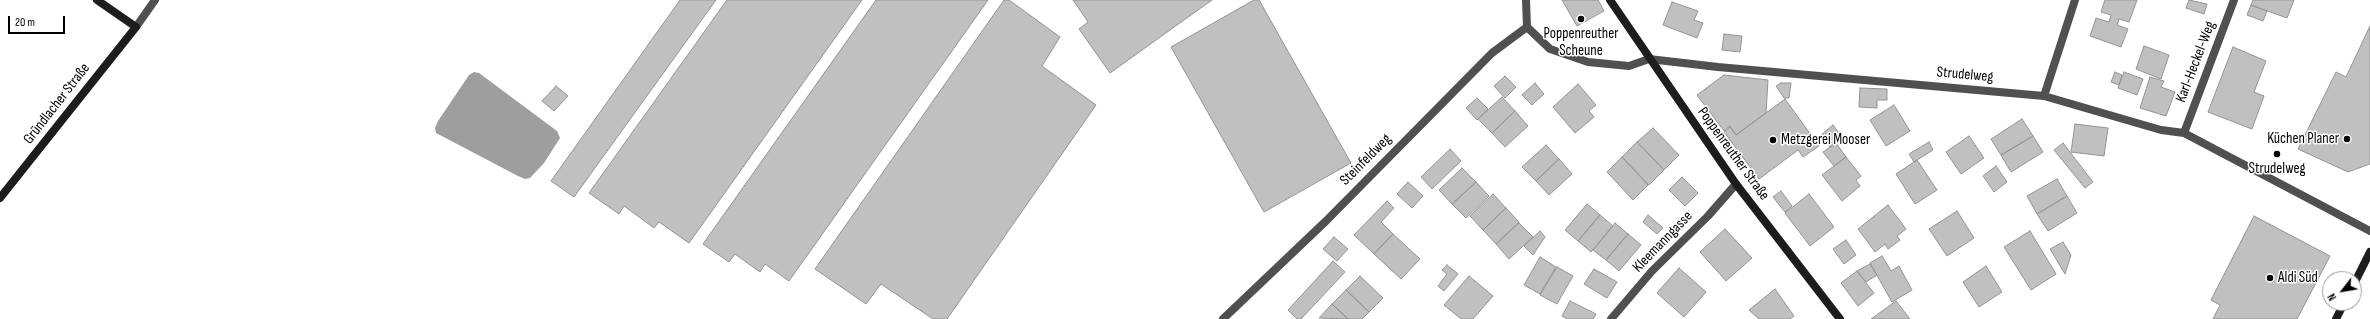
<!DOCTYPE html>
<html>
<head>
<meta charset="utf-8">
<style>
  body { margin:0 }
  #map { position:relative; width:2370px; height:319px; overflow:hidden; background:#fff; font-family:"Sofia Sans Condensed",sans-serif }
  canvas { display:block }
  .north { position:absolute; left:2322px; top:271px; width:40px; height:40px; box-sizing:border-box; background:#fff; border:1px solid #999; border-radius:50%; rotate:239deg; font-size:11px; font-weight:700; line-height:16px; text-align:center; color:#000 }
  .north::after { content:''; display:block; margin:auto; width:14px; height:18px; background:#000; clip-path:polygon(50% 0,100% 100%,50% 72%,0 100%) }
  .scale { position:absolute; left:8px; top:16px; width:57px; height:18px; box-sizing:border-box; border:2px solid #000; border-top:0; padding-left:5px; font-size:12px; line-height:14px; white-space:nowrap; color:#000; -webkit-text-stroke:3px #fff; paint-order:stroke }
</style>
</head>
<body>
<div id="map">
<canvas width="2370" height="319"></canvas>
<div class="north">N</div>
<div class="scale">20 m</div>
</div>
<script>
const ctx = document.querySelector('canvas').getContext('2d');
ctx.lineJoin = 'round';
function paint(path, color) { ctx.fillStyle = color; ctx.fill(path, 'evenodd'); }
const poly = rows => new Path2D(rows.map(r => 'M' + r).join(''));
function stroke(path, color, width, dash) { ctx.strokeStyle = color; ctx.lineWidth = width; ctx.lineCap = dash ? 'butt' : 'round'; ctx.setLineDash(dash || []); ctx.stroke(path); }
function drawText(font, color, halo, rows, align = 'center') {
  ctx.font = font + ' "Sofia Sans Condensed",sans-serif'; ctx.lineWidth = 3; ctx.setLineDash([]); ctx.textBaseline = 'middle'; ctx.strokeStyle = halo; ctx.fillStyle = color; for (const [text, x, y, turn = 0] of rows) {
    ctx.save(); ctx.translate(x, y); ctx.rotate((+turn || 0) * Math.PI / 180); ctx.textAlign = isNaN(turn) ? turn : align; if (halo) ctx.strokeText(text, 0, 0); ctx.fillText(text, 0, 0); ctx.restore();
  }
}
paint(poly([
  [474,72,479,73,557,131,560,138,544,163,530,178,525,179,518,176,436,133,435,128,438,121,469,75]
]), '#9e9e9e');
const building = poly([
  [680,0,716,0,574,197,551,181,680,0],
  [727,0,862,0,689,243,659,222,654,228,624,206,619,214,589,193,727,0],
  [876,0,988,0,789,281,765,264,760,272,735,254,729,262,703,244,876,0],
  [1004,0,1009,0,1060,37,1042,66,1096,105,947,319,933,319,881,284,866,304,815,269,1004,0],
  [1073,0,1212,0,1110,73,1079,29,1088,22,1073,0],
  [1254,0,1259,0,1351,163,1264,212,1171,47,1254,0],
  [1562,0,1598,0,1604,11,1577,26,1562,0],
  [2105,0,2137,0,2129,22,2119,19,2117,25,2128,29,2121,47,2090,36,2096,18,2109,22,2111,15,2101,12,2105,0],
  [2189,0,2207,4,2204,14,2186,8,2189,0],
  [2253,0,2294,0,2287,18,2251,5,2253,0],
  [1672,2,1698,11,1694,20,1703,23,1697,38,1663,25,1672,2],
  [2251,5,2267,11,2263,21,2247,15,2251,5],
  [2370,26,2370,164,2348,172,2298,149,2336,72,2346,77,2370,26],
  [1724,34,1742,36,1740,52,1722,50,1724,34],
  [2144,46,2169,55,2161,79,2136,69,2144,46],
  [2233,47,2266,61,2254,92,2264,96,2252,129,2208,112,2233,47],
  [2115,72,2122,75,2119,85,2111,82,2115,72],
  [2124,72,2143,79,2137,95,2118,88,2124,72],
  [1724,75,1768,80,1766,113,1736,135,1730,126,1724,131,1697,95,1724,75],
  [1505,76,1516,87,1505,98,1494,86,1505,76],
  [2150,77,2164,81,2161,87,2175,92,2166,116,2140,108,2150,77],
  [1535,83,1544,94,1532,105,1522,95,1535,83],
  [1781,83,1791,83,1789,98,1784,98,1776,86,1781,83],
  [1578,84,1596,105,1589,111,1594,117,1575,133,1553,107,1578,84],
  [556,86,568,96,554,111,542,101,556,86],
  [1860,88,1887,89,1887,100,1877,100,1877,108,1859,107,1860,88],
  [1502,97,1515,111,1492,133,1478,119,1502,97],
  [1477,98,1488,109,1477,120,1466,108,1477,98],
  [1785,99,1819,146,1803,157,1798,150,1759,179,1724,132,1730,127,1736,135,1785,99],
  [1894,105,1910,131,1886,146,1870,120,1894,105],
  [1515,111,1528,126,1505,147,1492,133,1515,111],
  [2022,119,2033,136,2001,155,1991,139,2022,119],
  [2075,124,2108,128,2104,156,2071,152,2075,124],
  [1833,125,1843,138,1830,147,1821,135,1833,125],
  [1653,128,1679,155,1664,170,1637,142,1653,128],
  [1969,136,1984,158,1961,174,1946,152,1969,136],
  [2033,136,2043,152,2011,172,2001,155,2033,136],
  [1637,142,1664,170,1649,185,1622,157,1637,142],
  [1929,142,1933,150,1914,162,1909,154,1929,142],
  [1836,143,1846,157,1834,166,1823,152,1836,143],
  [2063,143,2093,182,2085,188,2054,150,2063,143],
  [1546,145,1559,159,1536,181,1522,167,1546,145],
  [1450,149,1461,161,1432,189,1421,177,1450,149],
  [1622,157,1648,185,1633,200,1607,172,1622,157],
  [1846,157,1861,176,1856,180,1860,186,1842,201,1822,175,1846,157],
  [1559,159,1572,174,1549,195,1536,181,1559,159],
  [1917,160,1937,190,1915,204,1896,174,1917,160],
  [1996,166,2007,182,1994,192,1983,176,1996,166],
  [1462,168,1476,182,1452,204,1439,190,1462,168],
  [1682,177,1698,193,1685,206,1669,190,1682,177],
  [2057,179,2067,196,2037,214,2027,196,2057,179],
  [1408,182,1423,196,1412,208,1397,194,1408,182],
  [1476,182,1489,196,1466,218,1452,204,1476,182],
  [1781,191,1792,206,1785,212,1773,197,1781,191],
  [1493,194,1506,208,1483,230,1470,216,1493,194],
  [1809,194,1834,227,1810,246,1785,213,1809,194],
  [2067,196,2077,213,2048,231,2037,214,2067,196],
  [1387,201,1394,208,1381,222,1393,234,1374,254,1354,235,1387,201],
  [1587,204,1600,215,1578,241,1565,230,1587,204],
  [1888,205,1906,229,1897,236,1900,240,1888,249,1885,244,1875,252,1858,229,1888,205],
  [1506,208,1519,222,1496,244,1483,230,1506,208],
  [1957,211,1974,238,1947,256,1929,229,1957,211],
  [1600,215,1613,226,1591,252,1578,241,1600,215],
  [1648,215,1663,228,1657,234,1643,222,1648,215],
  [2254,216,2330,256,2297,319,2213,319,2220,305,2211,300,2254,216],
  [1519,223,1533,237,1509,259,1496,244,1519,223],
  [1615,223,1628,234,1606,260,1593,250,1615,223],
  [1725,229,1752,258,1726,281,1700,252,1725,229],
  [1540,231,1545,237,1533,255,1524,246,1540,231],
  [2030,231,2056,274,2031,290,2004,247,2030,231],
  [1393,234,1420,259,1401,279,1374,254,1393,234],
  [1628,234,1641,245,1619,271,1606,260,1628,234],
  [1334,237,1348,249,1337,261,1323,249,1334,237],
  [1846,240,1856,255,1844,264,1833,249,1846,240],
  [2063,242,2071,255,2065,274,2050,249,2063,242],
  [1882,256,1891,271,1899,266,1912,290,1892,302,1870,263,1882,256],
  [1540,257,1556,267,1540,294,1524,285,1540,257],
  [1333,261,1345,272,1301,319,1297,319,1288,310,1333,261],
  [1870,264,1877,275,1866,282,1857,271,1870,264],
  [1447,265,1458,274,1444,291,1438,286,1447,274,1442,270,1447,265],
  [1986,266,2002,292,1979,307,1963,282,1986,266],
  [1557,267,1573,276,1557,304,1540,295,1557,267],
  [1679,268,1706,292,1684,317,1657,293,1679,268],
  [1594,269,1617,282,1607,298,1584,284,1594,269],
  [1857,271,1874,293,1858,306,1841,283,1857,271],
  [1360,276,1383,298,1369,312,1346,290,1360,276],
  [1469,276,1493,296,1473,319,1461,319,1444,305,1469,276],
  [1775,289,1794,316,1790,319,1759,319,1749,310,1775,289],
  [1346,290,1369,312,1362,319,1348,319,1332,304,1346,290],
  [1570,301,1596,314,1593,319,1567,319,1562,316,1570,301],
  [1896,301,1910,319,1871,319,1896,301],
  [1332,304,1348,319,1319,318,1332,304]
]);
paint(building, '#c0c0c0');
stroke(building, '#949494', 1);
stroke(poly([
  [1526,0,1527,27,1550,49,1588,62,1629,66,1649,59,1718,67,2044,96,2161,130,2184,133,2370,231],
  [136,27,155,0],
  [2044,96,2075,0],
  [2184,133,2234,0],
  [1223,319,1326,221,1492,53,1527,27],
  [1611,319,1652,271,1708,216,1736,184]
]), '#505050', 8);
stroke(poly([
  [1610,0,1736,184,1840,319],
  [0,198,136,27,97,0],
  [2354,284,2370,252],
  [2336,319,2344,303]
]), '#1d1d1d', 8);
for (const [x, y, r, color] of [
  [1581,19,4,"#000"],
  [2347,139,4,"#000"],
  [1773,140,4,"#000"],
  [2277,154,4,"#000"],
  [2270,278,4,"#000"]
]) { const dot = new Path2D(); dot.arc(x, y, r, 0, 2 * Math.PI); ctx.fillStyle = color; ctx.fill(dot); stroke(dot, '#fff', 1.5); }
drawText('15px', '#000', '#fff', [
  ["Poppenreuther",1581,34],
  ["Scheune",1581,51],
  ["Küchen Planer",2339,139,"right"],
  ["Metzgerei Mooser",1781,140,"left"],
  ["Strudelweg",2277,169],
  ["Aldi Süd",2278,278,"left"]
]);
drawText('15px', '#000', '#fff', [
  ["Karl-Heckel-Weg",2196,62,-69],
  ["Strudelweg",1965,75,5],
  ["Gründlacher Straße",57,104,-52],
  ["Poppenreuther Straße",1733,154,54],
  ["Steinfeldweg",1366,160,-45],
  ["Kleemanngasse",1663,242,-46]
]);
</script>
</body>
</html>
